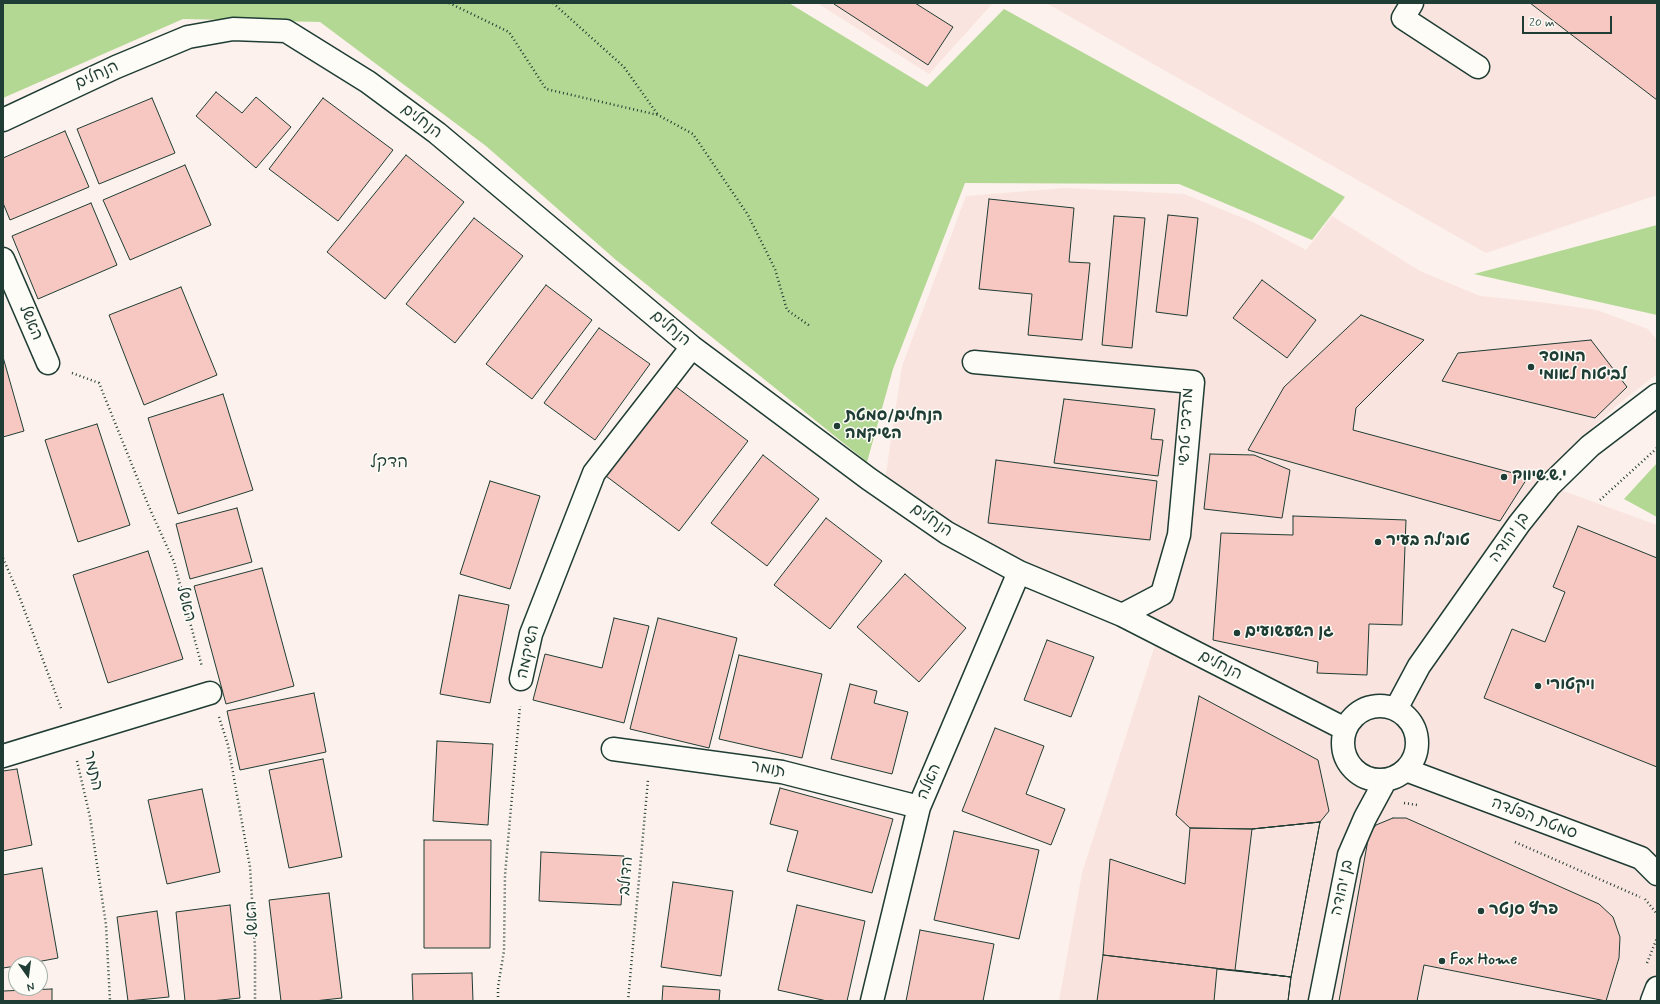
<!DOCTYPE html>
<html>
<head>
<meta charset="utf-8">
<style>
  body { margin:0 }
  #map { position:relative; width:1660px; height:1004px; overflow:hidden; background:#fcf1ec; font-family:Mynerve,sans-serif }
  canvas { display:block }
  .frame { position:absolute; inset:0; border:4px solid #1f3d34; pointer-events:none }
  .north { position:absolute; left:8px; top:956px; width:40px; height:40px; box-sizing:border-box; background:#fdfcf7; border:1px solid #a4b0a9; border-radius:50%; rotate:166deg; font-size:11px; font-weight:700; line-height:16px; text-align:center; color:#1f3d34 }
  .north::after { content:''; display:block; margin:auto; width:14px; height:18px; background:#1f3d34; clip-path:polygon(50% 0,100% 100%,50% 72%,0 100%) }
  .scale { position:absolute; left:1522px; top:16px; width:90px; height:18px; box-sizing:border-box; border:2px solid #1f3d34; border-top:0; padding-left:5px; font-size:12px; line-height:14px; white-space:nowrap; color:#1f3d34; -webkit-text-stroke:3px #fdfcf7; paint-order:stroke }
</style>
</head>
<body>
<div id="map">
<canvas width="1660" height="1004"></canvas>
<div class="frame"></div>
<div class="north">N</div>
<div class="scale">20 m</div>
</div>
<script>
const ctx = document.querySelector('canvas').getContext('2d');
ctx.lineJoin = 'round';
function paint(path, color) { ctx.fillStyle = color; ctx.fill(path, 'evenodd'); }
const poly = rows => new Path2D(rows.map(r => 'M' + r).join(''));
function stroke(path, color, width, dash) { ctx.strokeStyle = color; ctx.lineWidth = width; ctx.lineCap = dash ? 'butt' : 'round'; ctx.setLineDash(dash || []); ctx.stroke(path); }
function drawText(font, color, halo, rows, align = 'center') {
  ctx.font = font + ' Mynerve,"Playpen Sans Hebrew",sans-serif'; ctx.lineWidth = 3; ctx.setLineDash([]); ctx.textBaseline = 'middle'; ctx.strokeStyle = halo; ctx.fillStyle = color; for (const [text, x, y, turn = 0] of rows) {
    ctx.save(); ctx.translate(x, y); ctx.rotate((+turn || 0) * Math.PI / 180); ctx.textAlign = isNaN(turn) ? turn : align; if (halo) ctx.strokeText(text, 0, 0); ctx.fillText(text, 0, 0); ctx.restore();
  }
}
paint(poly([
  [817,3,993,3,929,74],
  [1046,3,1657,3,1657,195,1486,253],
  [1065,188,1184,194,1253,222,1306,250,1332,216,1420,271,1480,296,1540,302,1597,310,1648,329,1657,340,1657,374,1616,406,1536,481,1657,525,1657,1001,1059,1001,1082,873,1156,642,1014,567,885,480,902,366,966,196]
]), '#fae4df');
paint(poly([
  [3,3,789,3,927,87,1004,9,1345,197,1312,240,1179,184,965,183,893,369,867,462,616,260,486,146,320,22,183,19,3,98],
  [1657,225,1657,315,1474,274],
  [1657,463,1657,517,1624,499]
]), '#b3d893');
const building = poly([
  [835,3,915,3,953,27,928,65,834,4,835,3],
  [1530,3,1657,3,1657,100,1564,29,1530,3],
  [216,92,242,113,256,97,291,127,256,168,196,116,216,92],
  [152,98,175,153,99,184,77,129,152,98],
  [323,98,393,150,338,221,269,169,323,98],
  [65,131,89,187,10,220,3,203,3,158,65,131],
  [406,155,464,202,385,299,327,252,406,155],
  [185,165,211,225,130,260,103,200,185,165],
  [989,199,1074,208,1069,262,1090,263,1082,340,1028,335,1032,294,979,289,989,199],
  [91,203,117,265,38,299,12,236,91,203],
  [1168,215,1198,218,1187,316,1156,312,1168,215],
  [1114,216,1145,218,1132,348,1102,345,1114,216],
  [474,218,523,256,455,343,406,304,474,218],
  [1262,280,1316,320,1287,358,1233,318,1262,280],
  [546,285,592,320,532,399,486,364,546,285],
  [181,287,217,375,144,405,109,315,181,287],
  [1361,315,1424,340,1356,408,1353,430,1528,477,1500,521,1248,450,1284,387,1361,315],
  [599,328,650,364,595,440,544,403,599,328],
  [1591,340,1627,387,1595,418,1442,381,1458,353,1591,340],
  [3,357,24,431,3,437,3,357],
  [671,383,748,441,679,531,602,473,671,383],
  [223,394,253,490,178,514,148,418,223,394],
  [1064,399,1155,409,1151,439,1163,440,1158,476,1054,463,1064,399],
  [97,424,130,525,78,542,45,440,97,424],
  [1210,454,1254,455,1290,470,1282,518,1204,509,1210,454],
  [763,455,819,499,767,566,711,523,763,455],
  [996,460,1157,481,1150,540,988,523,996,460],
  [490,481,540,496,510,589,460,574,490,481],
  [237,508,252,562,190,579,176,524,237,508],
  [1293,516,1406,520,1402,625,1369,624,1367,675,1317,673,1318,662,1213,640,1221,533,1293,535,1293,516],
  [826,518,882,561,830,629,774,585,826,518],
  [1578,526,1657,558,1657,767,1484,698,1512,629,1545,642,1565,592,1553,587,1578,526],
  [148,551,183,659,108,683,73,575,148,551],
  [262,568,294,686,226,704,194,586,262,568],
  [905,574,966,628,919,682,857,627,905,574],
  [459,595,509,605,490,703,440,694,459,595],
  [614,618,649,626,624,723,533,700,545,654,602,668,614,618],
  [658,618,737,638,709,748,630,729,658,618],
  [1047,640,1094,657,1071,717,1024,700,1047,640],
  [739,655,822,674,802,758,719,739,739,655],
  [850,684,877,691,874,703,908,712,892,774,831,759,850,684],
  [314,693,326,752,240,770,227,711,314,693],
  [1199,696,1318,760,1329,811,1320,822,1252,829,1190,828,1176,815,1199,696],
  [995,728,1044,746,1026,794,1065,809,1051,845,962,811,995,728],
  [437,741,493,744,488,825,433,821,437,741],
  [323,759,342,857,289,868,269,770,323,759],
  [17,769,32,845,3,851,3,771,17,769],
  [780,788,893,819,872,893,787,871,798,831,770,824,780,788],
  [202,789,220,872,167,884,148,800,202,789],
  [1393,818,1406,818,1599,904,1613,917,1620,937,1619,958,1606,1001,1424,965,1417,1001,1339,1001,1369,834,1376,825,1393,818],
  [1320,822,1291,977,1103,955,1110,859,1185,884,1190,828,1252,829,1320,822],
  [1320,822,1291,977,1235,970,1252,829,1320,822],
  [954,831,1039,850,1019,939,934,920,954,831],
  [424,840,491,840,490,948,424,948,424,840],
  [541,852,624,856,621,905,539,901,541,852],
  [42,868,58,958,26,964,16,964,16,966,3,968,3,875,42,868],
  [673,882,733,891,721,976,661,967,673,882],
  [329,893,342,998,314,1001,281,1001,269,900,329,893],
  [230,905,240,998,211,1001,185,1001,176,912,230,905],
  [797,905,865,921,847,1001,827,1001,778,990,797,905],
  [157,911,169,997,128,1001,117,917,157,911],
  [920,930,994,944,983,1001,906,1001,920,930],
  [1103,955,1291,977,1288,1001,1097,1001,1103,955],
  [1217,969,1291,977,1288,1001,1214,1001,1217,969],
  [472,973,473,1001,413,1001,412,974,472,973],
  [663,986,720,990,719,1001,662,1001,663,986],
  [52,989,52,1001,3,1001,3,991,52,989]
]);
paint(building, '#f7c7c2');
stroke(building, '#1f3d34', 1);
const minor = poly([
  [1412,3,1403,18,1478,67],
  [3,120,116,67,188,37,233,29,286,31,368,82,437,133,692,347,869,479,947,533,1019,572,1122,615,1345,729],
  [3,259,48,363],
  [974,362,1193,382,1179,535,1162,594,1122,615],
  [521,679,531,634,594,473,692,347],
  '1343 743a37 37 0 1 1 74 0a37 37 0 1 1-74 0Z',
  [1396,709,1419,666,1519,524,1550,485,1590,446,1657,395],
  [613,749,782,772,919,807],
  [3,756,210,693],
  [1406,770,1641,858,1657,874],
  [872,1001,919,807,1019,572],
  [1320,1001,1349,855,1365,818,1385,781],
  [1652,1001,1657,988]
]);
stroke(minor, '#1f3d34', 25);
stroke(poly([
  [449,3,509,32,546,89,658,115,693,134,748,215,775,269,787,310,810,326],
  [553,3,624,67,658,115],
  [72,373,99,383,149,507,174,562,202,667],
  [1600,500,1657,448],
  [3,558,18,593,62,711],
  [219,717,228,745,250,867,255,948,255,1001],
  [77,761,90,817,106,925,110,1001],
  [1404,803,1417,805],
  [1515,842,1640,897],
  [1645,899,1657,914],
  [1647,963,1657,938],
  [498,1001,498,987,504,951,505,875,520,706],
  [628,1001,648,780]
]), '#1f3d34', 2.5, [1, 3]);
stroke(minor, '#fdfcf7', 22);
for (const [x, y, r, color] of [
  [1531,367,4,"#1f3d34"],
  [837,426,4,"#1f3d34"],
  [1504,477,4,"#1f3d34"],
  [1378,542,4,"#1f3d34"],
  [1237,633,4,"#1f3d34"],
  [1538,686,4,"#1f3d34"],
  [1481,911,4,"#1f3d34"],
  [1442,961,4,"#1f3d34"]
]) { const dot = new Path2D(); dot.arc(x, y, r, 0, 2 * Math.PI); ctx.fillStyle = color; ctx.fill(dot); stroke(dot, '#fdfcf7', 1.5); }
drawText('16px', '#1f3d34', '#fdfcf7', [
  ["הנחלים",97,76,-25],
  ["הנחלים",421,122,37],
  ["האשל",30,323,67],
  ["הנחלים",670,329,40],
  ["מרדכי טרשי",1187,427,-87],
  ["הנחלים",931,521,34],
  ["בן יהודה",1510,538,-55],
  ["האשל",185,604,76],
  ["השיקמה",529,652,-77],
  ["הנחלים",1220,666,27],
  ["תומר",768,770,10],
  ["התמר",92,771,77],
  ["האלה",930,782,-67],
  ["סמטת הפלדה",1534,819,21],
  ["הדולב",627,876,-85],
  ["בן יהודה",1343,888,-78],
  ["האשל",253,919,-93]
]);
drawText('bold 16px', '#1f3d34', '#fdfcf7', [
  ["המוסד",1539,358],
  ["לביטוח לאומי",1539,376],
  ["הנחלים/סמטת",845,417],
  ["השיקמה",845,435],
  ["י.ש.שיווק",1512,477],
  ["טוב'לה בעיר",1386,542],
  ["גן השעשועים",1245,633],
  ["ויקטורי",1546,686],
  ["פרץ סנטר",1489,911],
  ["Fox Home",1450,961]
], 'left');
drawText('17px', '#1f3d34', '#fdfcf7', [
  ["הדקל",389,463]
]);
</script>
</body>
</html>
